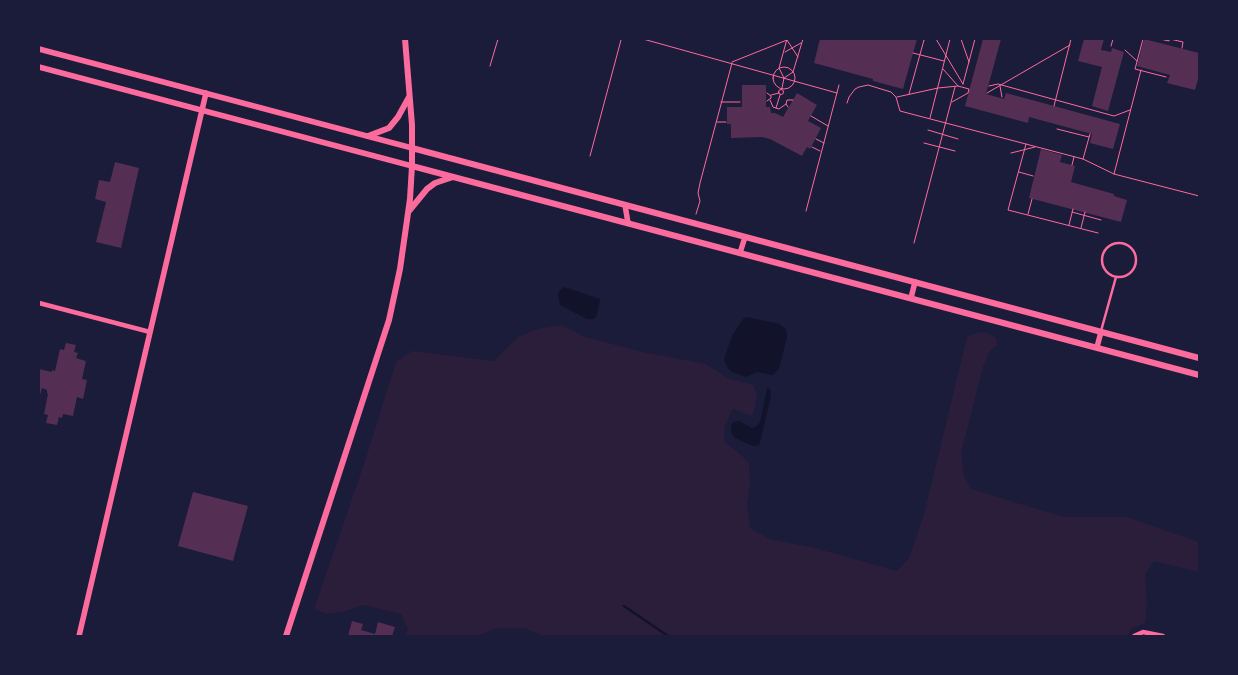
<!DOCTYPE html>
<html>
<head>
<meta charset="utf-8">
<style>
  body { margin:0 }
  #map { position:relative; width:1238px; height:675px; overflow:hidden; background:#1b1b3a; font-family:"Open Sans",sans-serif }
  canvas { display:block }
  .frame { position:absolute; inset:0; border:40px solid #1b1b3a; pointer-events:none }
</style>
</head>
<body>
<div id="map">
<canvas width="1238" height="675"></canvas>
<div class="frame"></div>
</div>
<script>
const ctx = document.querySelector('canvas').getContext('2d');
ctx.lineJoin = 'round';
function paint(path, color) { ctx.fillStyle = color; ctx.fill(path, 'evenodd'); }
const poly = rows => new Path2D(rows.map(r => 'M' + r).join(''));
function stroke(path, color, width, dash) { ctx.strokeStyle = color; ctx.lineWidth = width; ctx.lineCap = dash ? 'butt' : 'round'; ctx.setLineDash(dash || []); ctx.stroke(path); }
paint(poly([
  [562,325,585,337,647,353,706,364,727,378,753,385,757,394,755,408,752,416,733,409,725,425,724,441,749,462,750,485,747,503,750,528,769,539,815,548,897,571,909,558,924,514,967,337,978,332,988,333,996,338,997,345,990,351,983,367,961,453,964,476,971,489,1064,517,1127,517,1199,542,1199,572,1154,561,1145,574,1147,604,1145,623,1131,629,1128,636,543,636,524,628,497,628,477,636,405,636,408,629,401,614,363,605,346,611,327,614,314,609,363,467,396,362,412,351,494,361,518,337,537,329]
]), '#2a1e3b');
paint(poly([
  [564,287,600,299,597,315,594,319,587,319,560,305,558,295,559,291],
  [747,317,779,324,786,329,787,337,779,368,773,375,757,372,746,377,732,372,727,367,724,359,732,336,743,319],
  [769,388,771,392,771,396,760,442,759,445,753,446,735,438,732,434,731,426,733,422,739,421,752,428,757,426,760,422,767,389]
]), '#12122b');
stroke(poly([
  [624,606,668,636]
]), '#12122b', 2.5);
paint(poly([
  [820,39,917,39,903,89,873,81,873,79,814,63],
  [983,39,1001,39,986,94,1004,99,1006,93,1120,124,1113,149,1090,143,1092,134,1029,117,1028,123,965,106],
  [1084,39,1104,39,1101,50,1111,52,1112,48,1124,52,1108,111,1092,106,1102,67,1078,61],
  [1144,39,1199,53,1199,76,1195,90,1167,83,1170,75,1137,66],
  [742,85,766,85,766,107,770,107,771,113,775,113,783,117,797,93,817,105,808,121,821,128,810,149,807,147,802,156,770,139,762,137,731,138,731,124,727,124,727,107,742,107],
  [1041,149,1062,155,1060,162,1075,166,1071,182,1114,194,1114,196,1127,200,1121,222,1029,198],
  [115,162,139,168,121,248,96,242,106,202,95,199,99,180,110,182],
  [66,343,76,345,74,352,78,353,76,358,86,361,82,379,87,380,83,399,77,397,73,416,63,414,62,418,59,417,57,425,46,423,48,415,44,414,48,394,47,393,47,390,42,388,40,395,39,395,39,369,52,372,52,370,55,371,60,349,64,350],
  [193,492,248,506,233,561,178,546],
  [352,621,363,624,361,630,375,634,378,622,395,627,392,636,348,636]
]), '#542f53');
stroke(poly([
  [643,39,837,93],
  [936,39,963,84],
  [961,39,969,62],
  [1143,39,1135,69,1166,77],
  [1160,39,1169,41,1169,39],
  [1170,39,1183,42,1182,48],
  [1111,46,1113,39],
  [1125,50,1137,61],
  [785,52,801,43],
  [913,53,944,61],
  [732,62,787,40,798,57],
  [490,66,498,39],
  '773 78a11 11 0 1 1 22 0a11 11 0 1 1-22 0Z',
  [943,69,958,86],
  [784,78,779,68,787,39],
  [963,84,975,39],
  [989,86,998,84,1114,116,1130,110],
  [1000,86,1002,97],
  [782,88,784,78,793,72,803,39],
  '778.5 92a2.5 2.5 0 1 1 5 0a2.5 2.5 0 1 1-5 0Z',
  [987,93,1070,45],
  [909,94,924,40,926,39],
  [771,95,779,93],
  [897,97,938,88,958,86,969,89,968,93,952,102],
  [770,100,773,107,779,109,786,104],
  [767,101,771,98,771,96,767,93],
  [721,102,740,102],
  [847,103,849,97,855,89,859,87,868,85,891,92,896,97,900,111,1083,159,1114,174,1199,196],
  [1054,106,1071,39],
  [788,107,786,104,787,100,793,100],
  [776,108,780,95],
  [811,116,828,126],
  [930,118,950,39],
  [717,122,726,122],
  [1057,129,1089,137],
  [928,130,958,139],
  [816,139,824,143],
  [924,143,955,151],
  [1026,144,1008,210,1098,233],
  [812,147,820,151],
  [1011,153,1035,147],
  [590,156,621,40],
  [1083,159,1090,134],
  [1072,165,1074,157],
  [1019,172,1033,176],
  [1114,174,1141,70],
  [806,211,839,85],
  [1072,212,1101,220],
  [696,214,700,201,698,193,700,183,732,63],
  [1028,214,1032,199],
  [1069,225,1073,209],
  [1081,228,1085,212],
  [914,243,955,87]
]), '#ff6b9d', 1);
stroke(poly([
  '1102 260a17 17 0 1 1 34 0a17 17 0 1 1-34 0Z',
  [1101,331,1116,277]
]), '#ff6b9d', 2.5);
stroke(poly([
  [39,303,150,332],
  [1134,636,1143,632,1163,636]
]), '#ff6b9d', 4.5);
stroke(poly([
  [39,49,412,148],
  [39,67,412,166],
  [625,205,628,223],
  [740,253,745,237],
  [911,298,915,282],
  [1097,347,1101,332],
  [79,636,206,93]
]), '#ff6b9d', 5.5);
stroke(poly([
  [368,136,389,128,398,117,409,97],
  [412,148,1199,358],
  [412,166,1199,375],
  [409,211,427,189,435,183,453,177],
  [286,636,389,320,400,269,410,199,412,166,412,125,405,39]
]), '#ff6b9d', 6);
</script>
</body>
</html>
